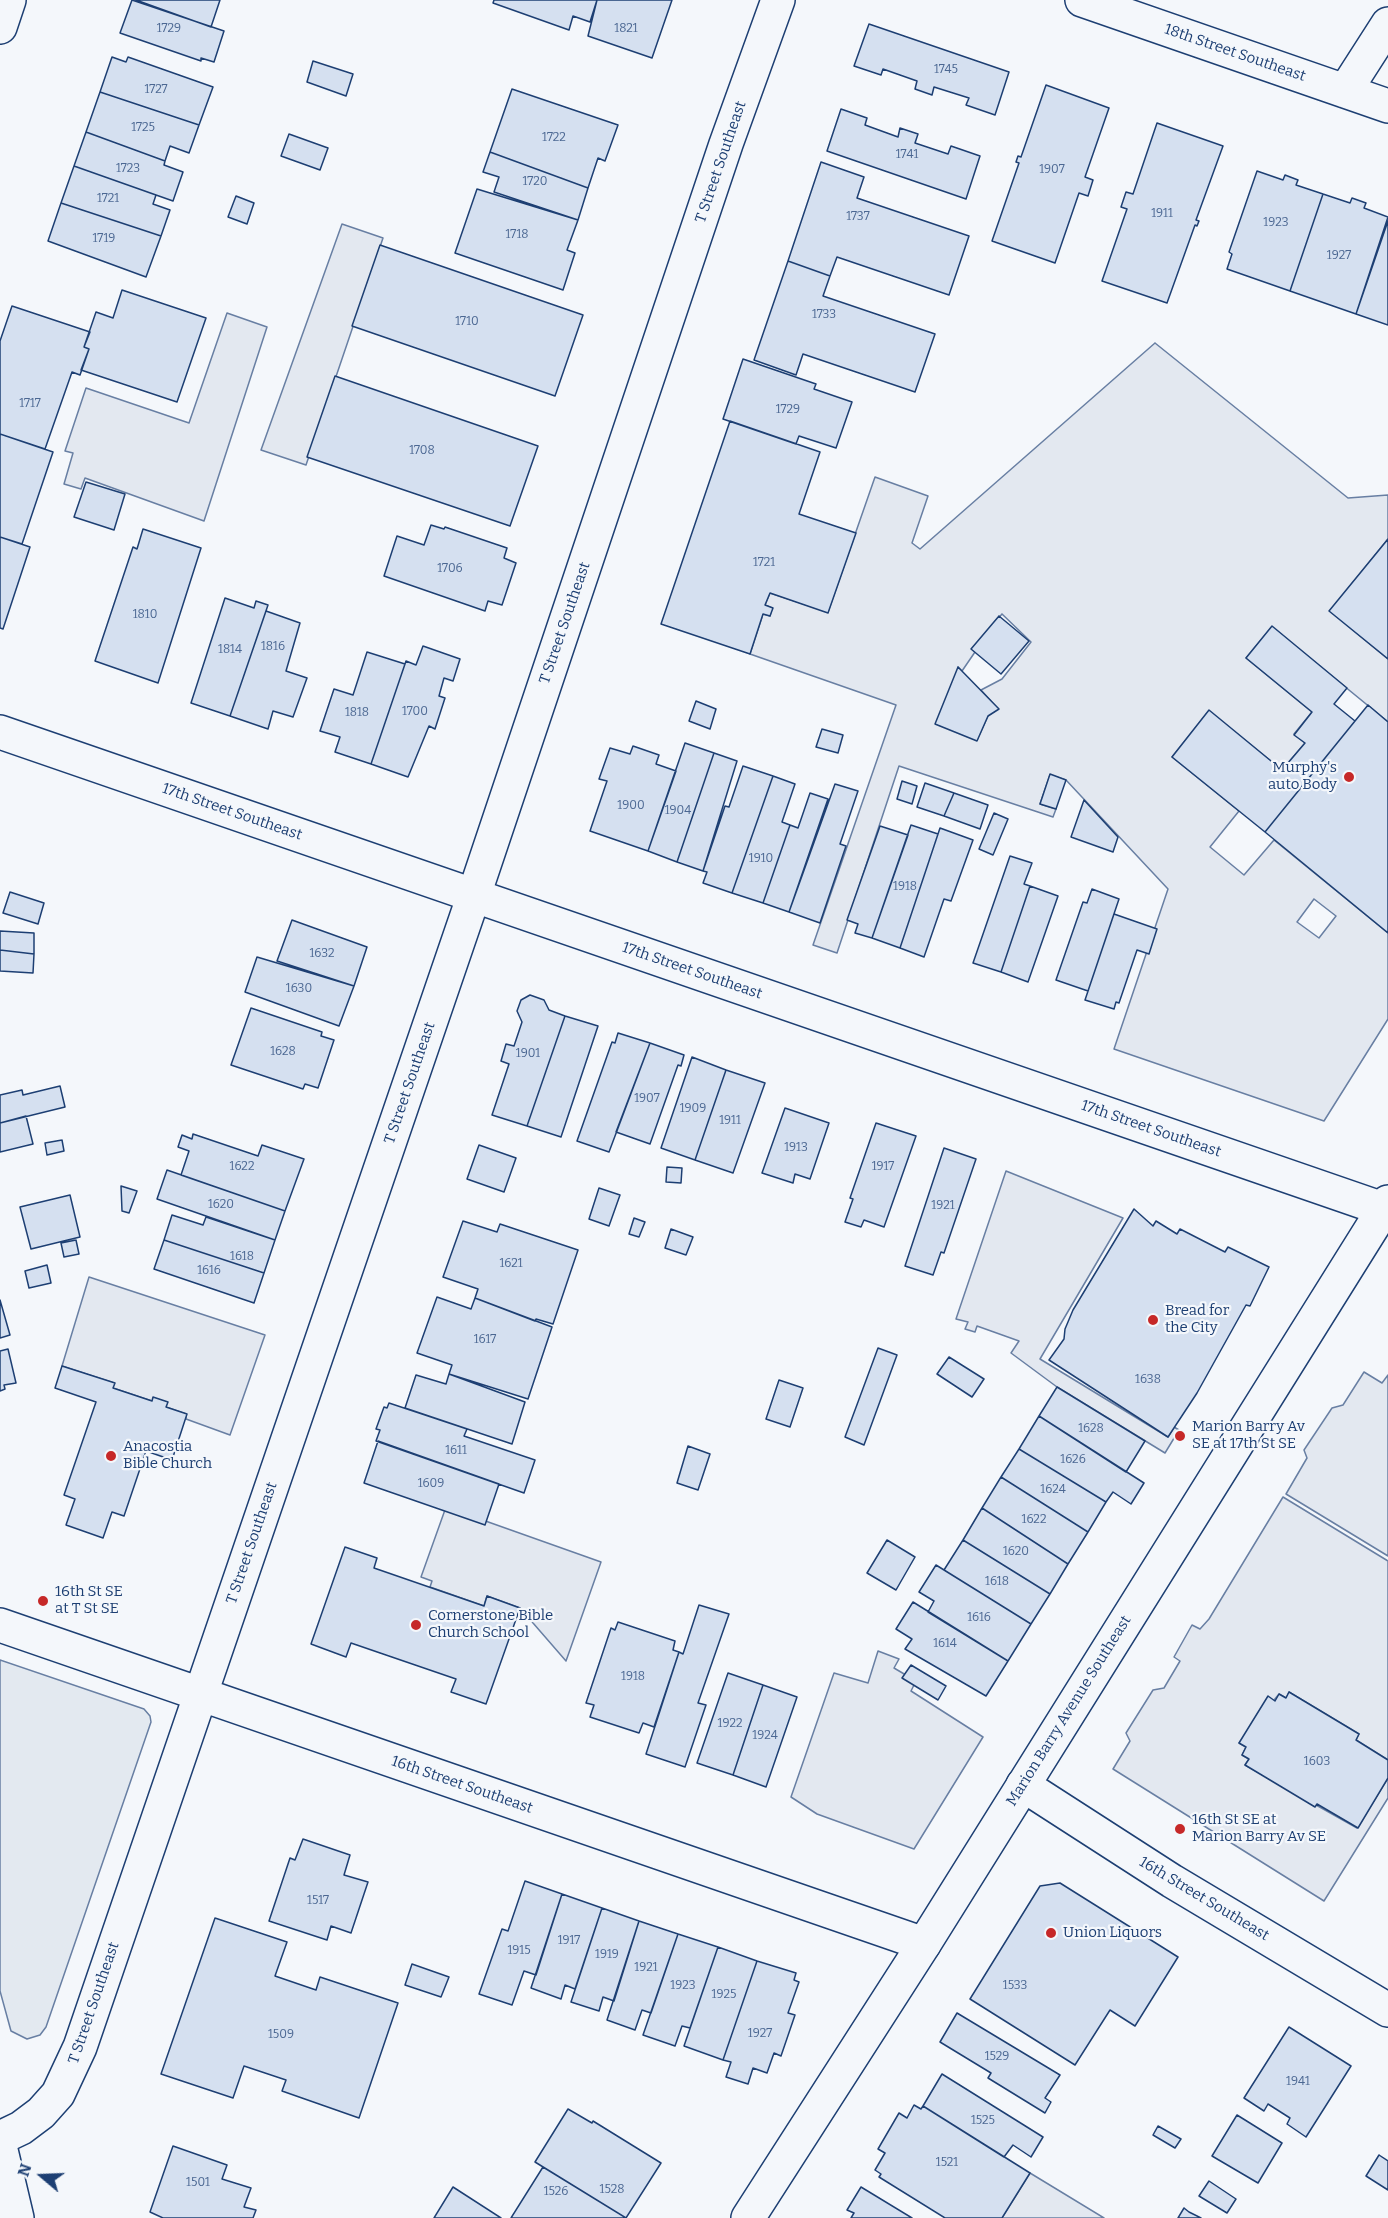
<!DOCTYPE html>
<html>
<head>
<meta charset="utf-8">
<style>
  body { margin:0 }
  #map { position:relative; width:1388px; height:2218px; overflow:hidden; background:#f4f7fb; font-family:Bitter,serif }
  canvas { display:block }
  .north { position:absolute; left:12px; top:2146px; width:60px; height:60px; -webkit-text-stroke:4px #f4f7fb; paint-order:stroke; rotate:289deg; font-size:16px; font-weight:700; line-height:24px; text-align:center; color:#1d3f73 }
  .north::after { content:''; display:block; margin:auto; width:21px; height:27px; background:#1d3f73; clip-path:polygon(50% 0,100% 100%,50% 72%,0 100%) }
</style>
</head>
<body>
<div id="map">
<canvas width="1388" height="2218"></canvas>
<div class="north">N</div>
</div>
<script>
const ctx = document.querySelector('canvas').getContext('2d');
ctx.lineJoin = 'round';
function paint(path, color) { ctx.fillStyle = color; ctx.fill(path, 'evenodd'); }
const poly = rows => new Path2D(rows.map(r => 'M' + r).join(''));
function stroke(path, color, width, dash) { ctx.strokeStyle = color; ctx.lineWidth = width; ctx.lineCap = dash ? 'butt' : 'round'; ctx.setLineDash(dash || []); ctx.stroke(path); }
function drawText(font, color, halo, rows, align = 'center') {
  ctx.font = font + ' Bitter,serif'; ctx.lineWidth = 4.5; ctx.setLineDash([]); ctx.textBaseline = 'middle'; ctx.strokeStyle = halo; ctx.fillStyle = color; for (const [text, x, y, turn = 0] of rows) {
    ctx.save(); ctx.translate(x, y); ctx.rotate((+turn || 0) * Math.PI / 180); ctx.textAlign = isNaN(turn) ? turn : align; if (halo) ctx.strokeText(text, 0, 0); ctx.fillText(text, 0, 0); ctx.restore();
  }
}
const green = poly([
  [0,1660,144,1709,150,1716,151,1722,46,2027,40,2035,27,2039,11,2031,0,1991,0,1660]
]);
paint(green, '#e3e9f0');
stroke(green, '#687fa3', 1.5);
const parking = poly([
  [342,224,383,238,306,465,261,450,342,224],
  [227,313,267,327,204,521,85,478,81,489,64,484,73,453,65,451,86,388,189,423,227,313],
  [1155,343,1348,498,1388,495,1388,539,1330,611,1388,659,1388,722,1272,627,1246,658,1312,712,1294,734,1305,743,1282,770,1209,711,1172,757,1239,811,1210,847,1244,875,1274,840,1388,933,1388,1019,1324,1121,1114,1049,1168,889,1066,780,1050,775,1040,804,1056,809,1053,817,899,766,837,953,813,945,896,705,750,654,763,614,770,616,772,608,765,605,770,593,828,612,875,477,928,496,912,543,920,549,1155,343],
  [1002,614,1031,642,1002,679,981,690,998,709,988,716,977,740,958,667,962,671,975,652,972,649,1002,614],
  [1314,899,1336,916,1319,938,1297,922,1314,899],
  [1006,1171,1123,1218,1040,1359,1168,1437,1174,1427,1179,1430,1165,1453,1057,1387,1011,1353,1019,1341,977,1326,975,1332,965,1329,968,1322,956,1319,1006,1171],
  [89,1277,265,1335,230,1435,186,1419,186,1414,166,1407,167,1403,152,1401,113,1388,114,1383,62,1366,89,1277],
  [1364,1372,1382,1383,1388,1375,1388,1556,1286,1494,1307,1458,1304,1450,1332,1408,1343,1405,1364,1372],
  [1283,1497,1388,1561,1388,1760,1356,1740,1359,1734,1289,1692,1286,1698,1279,1694,1239,1743,1246,1747,1242,1755,1249,1759,1245,1765,1357,1828,1388,1778,1388,1798,1324,1901,1113,1769,1130,1741,1126,1733,1153,1690,1164,1688,1180,1661,1174,1657,1192,1625,1200,1629,1209,1619,1283,1497],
  [446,1507,601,1562,566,1661,520,1608,487,1596,484,1606,430,1587,432,1581,421,1577,446,1507],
  [878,1651,899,1659,894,1668,916,1681,911,1691,983,1737,914,1849,817,1814,791,1797,834,1673,868,1683,878,1651],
  [1030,2173,1104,2218,1002,2218,1030,2173]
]);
paint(parking, '#e3e8f0');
stroke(parking, '#687fa3', 1.5);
const building = poly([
  [132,0,224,31,214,62,201,58,201,61,120,33,132,0],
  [136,0,220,0,211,27,136,0],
  [494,0,597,0,590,22,573,16,569,30,493,3,494,0],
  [597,0,672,0,652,58,588,36,597,0],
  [869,24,1009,72,995,115,966,105,969,98,934,87,932,95,915,89,917,81,883,69,881,75,854,66,869,24],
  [112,57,126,62,128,57,213,87,199,125,100,92,112,57],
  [313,61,353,74,346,96,307,82,313,61],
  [1046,85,1109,108,1085,177,1093,180,1088,196,1079,193,1055,263,992,241,1019,163,1016,162,1018,156,1021,157,1046,85],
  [512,89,618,125,605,161,598,158,588,188,490,152,512,89],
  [100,92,199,125,189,153,170,146,165,161,86,132,100,92],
  [841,109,867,118,865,125,898,137,900,128,918,134,915,143,948,154,951,146,980,156,966,199,827,151,841,109],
  [1157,123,1223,146,1196,220,1199,221,1197,226,1195,225,1167,303,1102,281,1127,209,1121,207,1126,192,1133,194,1157,123],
  [86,132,165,161,164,165,183,172,173,201,74,166,86,132],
  [289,134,328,148,320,170,281,156,289,134],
  [490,152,588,188,578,220,494,192,499,177,483,172,490,152],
  [821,162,864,177,857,198,969,236,949,295,837,257,830,276,788,261,821,162],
  [74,166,156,195,153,204,170,210,161,236,61,203,74,166],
  [1257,171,1283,180,1285,175,1298,180,1296,185,1323,194,1290,291,1227,269,1232,254,1229,252,1257,171],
  [477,189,578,220,567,250,575,253,563,290,455,253,477,189],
  [1323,194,1350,203,1352,198,1366,203,1364,208,1388,217,1356,314,1290,291,1323,194],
  [236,196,254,203,247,224,228,217,236,196],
  [61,203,161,236,146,277,48,241,61,203],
  [1388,221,1388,325,1356,314,1388,221],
  [380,245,583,315,555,396,352,326,380,245],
  [788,261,830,276,823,296,935,334,915,392,803,354,796,375,754,360,788,261],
  [122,290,206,318,177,402,81,370,89,349,84,347,96,312,113,318,122,290],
  [12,306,90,332,84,347,89,349,80,375,72,372,45,449,0,434,0,341,12,306],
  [743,359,816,384,814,389,852,402,836,448,799,436,796,444,723,419,743,359],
  [335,376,538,446,510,526,307,457,335,376],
  [730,421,820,452,799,514,856,533,828,613,770,593,765,605,773,608,770,616,763,614,750,654,661,624,730,421],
  [0,434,53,452,22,544,0,537,0,434],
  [86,482,125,494,114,530,74,517,86,482],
  [431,525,444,529,445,527,507,548,504,558,516,563,502,605,488,601,485,611,384,576,397,536,424,545,431,525],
  [143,529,201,548,158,683,95,661,133,547,137,549,143,529],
  [0,537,30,547,3,629,0,628,0,537],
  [1388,539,1388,659,1329,611,1388,539],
  [225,598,254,608,256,601,268,605,230,716,191,703,225,598],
  [266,611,300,623,286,671,307,678,293,717,273,711,268,729,230,716,266,611],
  [999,616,1029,641,1001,674,971,649,999,616],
  [1272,626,1347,688,1334,704,1355,721,1265,832,1172,757,1209,710,1282,770,1305,743,1294,735,1312,712,1246,658,1272,626],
  [423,646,460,659,453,681,444,678,439,696,445,698,435,729,429,726,408,777,371,764,406,661,416,665,423,646],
  [367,652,405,664,371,764,335,752,340,737,320,731,334,689,353,695,367,652],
  [958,667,999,709,988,716,977,741,935,724,958,667],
  [696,701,716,709,710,729,689,721,696,701],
  [1368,705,1388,722,1388,933,1265,832,1368,705],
  [822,729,843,735,838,753,816,747,822,729],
  [685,743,714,753,677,862,648,851,685,743],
  [633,746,659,755,656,764,676,771,648,851,590,831,607,781,599,779,610,748,630,754,633,746],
  [714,753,737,761,703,871,677,862,714,753],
  [743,766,773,776,732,893,703,883,707,872,703,871,725,806,729,807,743,766],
  [1050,774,1066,780,1056,809,1040,804,1050,774],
  [773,776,795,784,782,822,790,825,763,903,732,893,773,776],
  [902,781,917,786,912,804,897,799,902,781],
  [925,783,954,793,944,816,917,807,925,783],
  [835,784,858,791,840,844,846,846,820,923,789,912,835,784],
  [810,793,828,799,789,912,763,903,790,825,798,828,810,793],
  [954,793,988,805,980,829,944,816,954,793],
  [1084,800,1118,837,1113,852,1071,837,1084,800],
  [994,813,1008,819,993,855,979,849,994,813],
  [911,825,938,834,900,948,872,938,911,825],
  [880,826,908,835,872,938,855,933,858,924,847,920,880,826],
  [940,828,973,840,951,901,944,899,924,957,900,948,940,828],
  [1010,856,1032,863,1024,884,1030,886,1001,972,973,963,1010,856],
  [1030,886,1058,896,1028,982,1001,972,1030,886],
  [1092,889,1119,899,1088,991,1056,980,1083,902,1087,903,1092,889],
  [10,892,44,903,38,924,3,913,10,892],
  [1114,914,1157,929,1149,954,1137,950,1119,1003,1116,1002,1114,1009,1085,1000,1114,914],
  [292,920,367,947,354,986,277,961,292,920],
  [0,931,34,933,34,954,0,950,0,931],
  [0,950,34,954,33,973,0,971,0,950],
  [257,957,354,986,339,1026,245,992,257,957],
  [530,995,544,1000,549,1010,565,1016,527,1126,492,1115,509,1064,501,1061,506,1044,514,1046,522,1022,517,1011,521,1000,530,995],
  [251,1008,322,1032,321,1036,334,1040,318,1088,305,1084,303,1089,231,1065,251,1008],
  [565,1016,598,1026,561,1137,527,1126,565,1016],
  [618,1033,650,1043,609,1152,577,1141,612,1042,615,1043,618,1033],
  [650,1043,684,1055,681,1066,678,1065,650,1144,616,1132,650,1043],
  [692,1057,726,1070,695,1160,661,1148,692,1057],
  [726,1070,765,1083,733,1173,695,1160,726,1070],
  [60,1086,65,1107,0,1123,0,1095,22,1090,23,1095,60,1086],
  [785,1108,829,1123,810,1179,795,1174,793,1183,762,1173,785,1108],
  [26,1116,33,1144,0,1152,0,1123,26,1116],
  [876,1123,916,1136,884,1227,864,1220,861,1227,845,1222,853,1199,850,1198,876,1123],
  [193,1134,258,1156,262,1145,304,1159,285,1211,181,1175,189,1151,178,1147,182,1135,192,1139,193,1134],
  [62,1140,64,1151,47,1155,45,1143,62,1140],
  [479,1145,516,1158,504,1192,467,1179,479,1145],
  [944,1148,976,1159,944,1253,941,1252,933,1275,905,1266,944,1148],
  [667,1167,682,1168,681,1183,666,1182,667,1167],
  [167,1170,285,1211,275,1240,157,1199,167,1170],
  [121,1186,137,1191,129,1213,122,1211,121,1186],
  [599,1188,620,1195,609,1226,589,1219,599,1188],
  [70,1195,80,1237,31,1249,20,1207,70,1195],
  [1134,1209,1153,1226,1156,1221,1177,1234,1180,1229,1225,1252,1228,1247,1269,1267,1250,1306,1246,1305,1197,1393,1168,1437,1049,1360,1064,1339,1065,1329,1073,1310,1134,1209],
  [172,1215,203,1225,206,1217,275,1240,264,1273,164,1240,172,1215],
  [634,1218,645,1222,639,1237,629,1234,634,1218],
  [463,1221,497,1232,500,1224,578,1250,553,1324,536,1319,535,1321,475,1298,478,1289,443,1277,463,1221],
  [671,1229,693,1237,686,1255,665,1248,671,1229],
  [76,1240,79,1254,64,1257,61,1243,76,1240],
  [164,1240,264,1273,254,1303,154,1269,164,1240],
  [47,1265,51,1283,29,1288,25,1271,47,1265],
  [437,1297,471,1309,475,1298,552,1327,528,1399,449,1374,452,1365,417,1353,437,1297],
  [0,1300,10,1335,0,1338,0,1300],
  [878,1348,897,1355,864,1445,845,1437,878,1348],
  [8,1349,16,1383,4,1385,5,1389,0,1391,0,1351,8,1349],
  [949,1357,984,1379,972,1397,937,1374,949,1357],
  [62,1366,115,1383,113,1388,152,1401,153,1397,168,1402,166,1407,187,1414,172,1460,146,1451,124,1516,112,1512,103,1538,66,1525,75,1499,64,1495,96,1402,55,1388,62,1366],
  [449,1374,525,1402,512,1444,405,1408,416,1375,446,1384,449,1374],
  [779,1380,803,1388,790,1427,766,1419,779,1380],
  [1057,1387,1145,1441,1126,1472,1039,1416,1057,1387],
  [389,1403,467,1429,464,1436,535,1460,524,1493,376,1441,380,1430,376,1429,384,1407,387,1408,389,1403],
  [1039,1416,1144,1483,1131,1504,1113,1492,1106,1502,1019,1449,1039,1416],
  [378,1441,499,1484,485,1525,364,1483,378,1441],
  [688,1446,710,1454,698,1490,677,1483,688,1446],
  [1019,1449,1106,1502,1088,1532,1001,1477,1019,1449],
  [1001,1477,1088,1532,1068,1564,982,1508,1001,1477],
  [982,1508,1068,1564,1050,1594,963,1540,982,1508],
  [887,1540,915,1557,896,1590,867,1573,887,1540],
  [963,1540,1050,1594,1031,1624,944,1570,963,1540],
  [345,1547,377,1558,374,1568,484,1606,487,1596,520,1608,486,1704,451,1692,456,1679,351,1643,346,1657,311,1644,345,1547],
  [936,1565,1031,1624,1008,1661,928,1612,934,1601,919,1592,936,1565],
  [913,1602,1008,1661,986,1696,905,1649,912,1639,896,1629,913,1602],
  [699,1605,729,1614,698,1703,706,1705,685,1767,646,1754,679,1652,683,1654,699,1605],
  [618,1622,675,1641,673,1650,679,1652,654,1727,643,1723,639,1733,590,1717,594,1705,586,1703,611,1628,615,1630,618,1622],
  [911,1665,946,1686,938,1700,902,1678,911,1665],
  [728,1673,763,1685,733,1775,697,1763,728,1673],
  [763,1685,797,1697,766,1787,733,1775,763,1685],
  [1289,1692,1359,1734,1356,1740,1388,1760,1388,1778,1358,1828,1317,1804,1315,1807,1245,1765,1249,1759,1242,1755,1246,1747,1239,1743,1268,1696,1275,1701,1279,1694,1286,1698,1289,1692],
  [303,1839,350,1855,344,1875,368,1882,351,1933,331,1926,327,1940,269,1921,290,1858,295,1860,303,1839],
  [525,1881,562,1894,536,1975,524,1971,512,2005,479,1994,502,1929,508,1931,525,1881],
  [1060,1883,1178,1957,1135,2026,1110,2010,1075,2065,970,1999,1040,1886,1060,1883],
  [562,1894,602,1908,575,1989,565,1985,561,1999,531,1988,562,1894],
  [602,1908,639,1921,614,2001,603,1997,599,2011,571,2002,602,1908],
  [215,1918,287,1942,275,1976,316,1990,320,1977,398,2003,359,2118,282,2091,286,2080,244,2066,233,2098,161,2074,215,1918],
  [639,1921,678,1934,651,2013,642,2010,635,2030,607,2020,639,1921],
  [678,1934,718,1947,690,2028,682,2026,675,2046,643,2035,678,1934],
  [718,1947,757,1961,723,2060,684,2046,718,1947],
  [757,1961,796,1973,794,1980,799,1982,788,2013,795,2015,781,2056,774,2053,767,2073,753,2068,748,2084,726,2077,731,2062,723,2060,757,1961],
  [412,1964,449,1977,441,1997,405,1985,412,1964],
  [957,2013,1060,2075,1045,2098,1051,2102,1045,2113,988,2078,991,2073,940,2042,957,2013],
  [1289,2027,1351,2066,1306,2137,1287,2124,1290,2118,1268,2104,1264,2111,1244,2098,1289,2027],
  [942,2074,1043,2137,1031,2157,1013,2145,1004,2157,923,2106,942,2074],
  [914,2105,921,2109,923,2106,1030,2173,1002,2218,945,2218,879,2177,881,2174,875,2170,885,2153,878,2149,899,2113,907,2118,914,2105],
  [568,2109,592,2123,593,2121,661,2163,626,2218,535,2162,568,2109],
  [1237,2115,1282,2143,1258,2183,1212,2156,1237,2115],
  [1158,2126,1181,2139,1175,2148,1153,2135,1158,2126],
  [173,2146,227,2165,222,2179,251,2188,244,2207,256,2210,253,2218,163,2218,150,2212,173,2146],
  [1379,2155,1388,2161,1388,2190,1366,2176,1379,2155],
  [543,2167,626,2218,511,2218,543,2167],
  [1209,2181,1236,2199,1227,2213,1199,2196,1209,2181],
  [453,2187,501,2218,434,2218,453,2187],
  [861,2187,912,2218,851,2218,854,2213,847,2210,861,2187],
  [1184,2208,1189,2212,1201,2218,1178,2218,1184,2208]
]);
paint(building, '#d5e0f0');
stroke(building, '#1d3f73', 1.5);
const minor = poly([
  [1082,0,1388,106],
  [0,27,9,0],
  [1345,91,1388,24],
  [0,732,1383,1209],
  [0,1625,924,1944],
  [1023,1785,1172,1881,1388,2010],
  [0,2138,21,2128,41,2113,58,2094,80,2047,474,895,726,144,778,0]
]);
const secondary = poly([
  [0,2146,17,2218],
  [748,2218,924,1944,1388,1202]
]);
stroke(minor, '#1d3f73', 36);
stroke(secondary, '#1d3f73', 36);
stroke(minor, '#f4f7fb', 33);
stroke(secondary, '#f4f7fb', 33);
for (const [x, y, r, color] of [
  [1349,777,6,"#c62828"],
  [1153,1320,6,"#c62828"],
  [1180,1436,6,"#c62828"],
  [111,1456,6,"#c62828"],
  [43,1601,6,"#c62828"],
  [416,1625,6,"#c62828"],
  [1180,1829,6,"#c62828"],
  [1051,1933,6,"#c62828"]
]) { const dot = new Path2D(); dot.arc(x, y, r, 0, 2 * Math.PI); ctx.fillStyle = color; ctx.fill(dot); stroke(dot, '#f4f7fb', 2); }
drawText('12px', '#4b6792', null, [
  ["1729",169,29],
  ["1821",626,29],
  ["1745",946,70],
  ["1727",156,90],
  ["1725",143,128],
  ["1722",554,138],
  ["1741",907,155],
  ["1723",128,169],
  ["1907",1052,170],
  ["1720",535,182],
  ["1721",108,199],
  ["1911",1162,214],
  ["1737",858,217],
  ["1923",1276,223],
  ["1718",517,235],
  ["1719",104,239],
  ["1927",1339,256],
  ["1733",824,315],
  ["1710",467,322],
  ["1717",30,404],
  ["1729",788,410],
  ["1708",422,451],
  ["1721",764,563],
  ["1706",450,569],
  ["1810",145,615],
  ["1816",273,647],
  ["1814",230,650],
  ["1700",415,712],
  ["1818",357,713],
  ["1900",631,806],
  ["1904",678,811],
  ["1910",761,859],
  ["1918",905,887],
  ["1632",322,954],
  ["1630",299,989],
  ["1628",283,1052],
  ["1901",528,1054],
  ["1907",647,1099],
  ["1909",693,1109],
  ["1911",730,1121],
  ["1913",796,1148],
  ["1622",242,1167],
  ["1917",883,1167],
  ["1620",221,1205],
  ["1921",943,1206],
  ["1618",242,1257],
  ["1621",511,1264],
  ["1616",209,1271],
  ["1617",485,1340],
  ["1638",1148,1380],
  ["1628",1091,1429],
  ["1611",456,1451],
  ["1626",1073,1460],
  ["1609",431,1484],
  ["1624",1053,1490],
  ["1622",1034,1520],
  ["1620",1016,1552],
  ["1618",997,1582],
  ["1616",979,1618],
  ["1614",945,1644],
  ["1918",633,1677],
  ["1922",730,1724],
  ["1924",765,1736],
  ["1603",1317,1762],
  ["1517",318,1901],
  ["1917",569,1941],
  ["1915",519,1951],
  ["1919",607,1955],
  ["1921",646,1968],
  ["1923",683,1986],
  ["1533",1015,1986],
  ["1925",724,1995],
  ["1927",760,2034],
  ["1509",281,2035],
  ["1529",997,2057],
  ["1941",1298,2082],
  ["1525",983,2121],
  ["1521",947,2163],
  ["1501",198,2183],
  ["1528",612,2190],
  ["1526",556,2192]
]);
drawText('15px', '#1d3f73', '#f4f7fb', [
  ["18th Street Southeast",1235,53,19],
  ["T Street Southeast",721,162,-71],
  ["T Street Southeast",565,623,-71],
  ["17th Street Southeast",232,812,19],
  ["17th Street Southeast",692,971,19],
  ["T Street Southeast",410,1083,-71],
  ["17th Street Southeast",1151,1129,19],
  ["T Street Southeast",252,1543,-71],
  ["Marion Barry Avenue Southeast",1069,1711,-58],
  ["16th Street Southeast",462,1785,19],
  ["16th Street Southeast",1204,1899,31],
  ["T Street Southeast",94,2003,-71]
]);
drawText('15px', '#1d3f73', '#f4f7fb', [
  ["Murphy's",1337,768,"right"],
  ["auto Body",1337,785,"right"],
  ["Bread for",1165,1311],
  ["the City",1165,1328],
  ["Marion Barry Av",1192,1427],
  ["SE at 17th St SE",1192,1444],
  ["Anacostia",123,1447],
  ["Bible Church",123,1464],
  ["16th St SE",55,1592],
  ["at T St SE",55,1609],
  ["Cornerstone Bible",428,1616],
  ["Church School",428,1633],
  ["16th St SE at",1192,1820],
  ["Marion Barry Av SE",1192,1837],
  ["Union Liquors",1063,1933]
], 'left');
</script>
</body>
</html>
